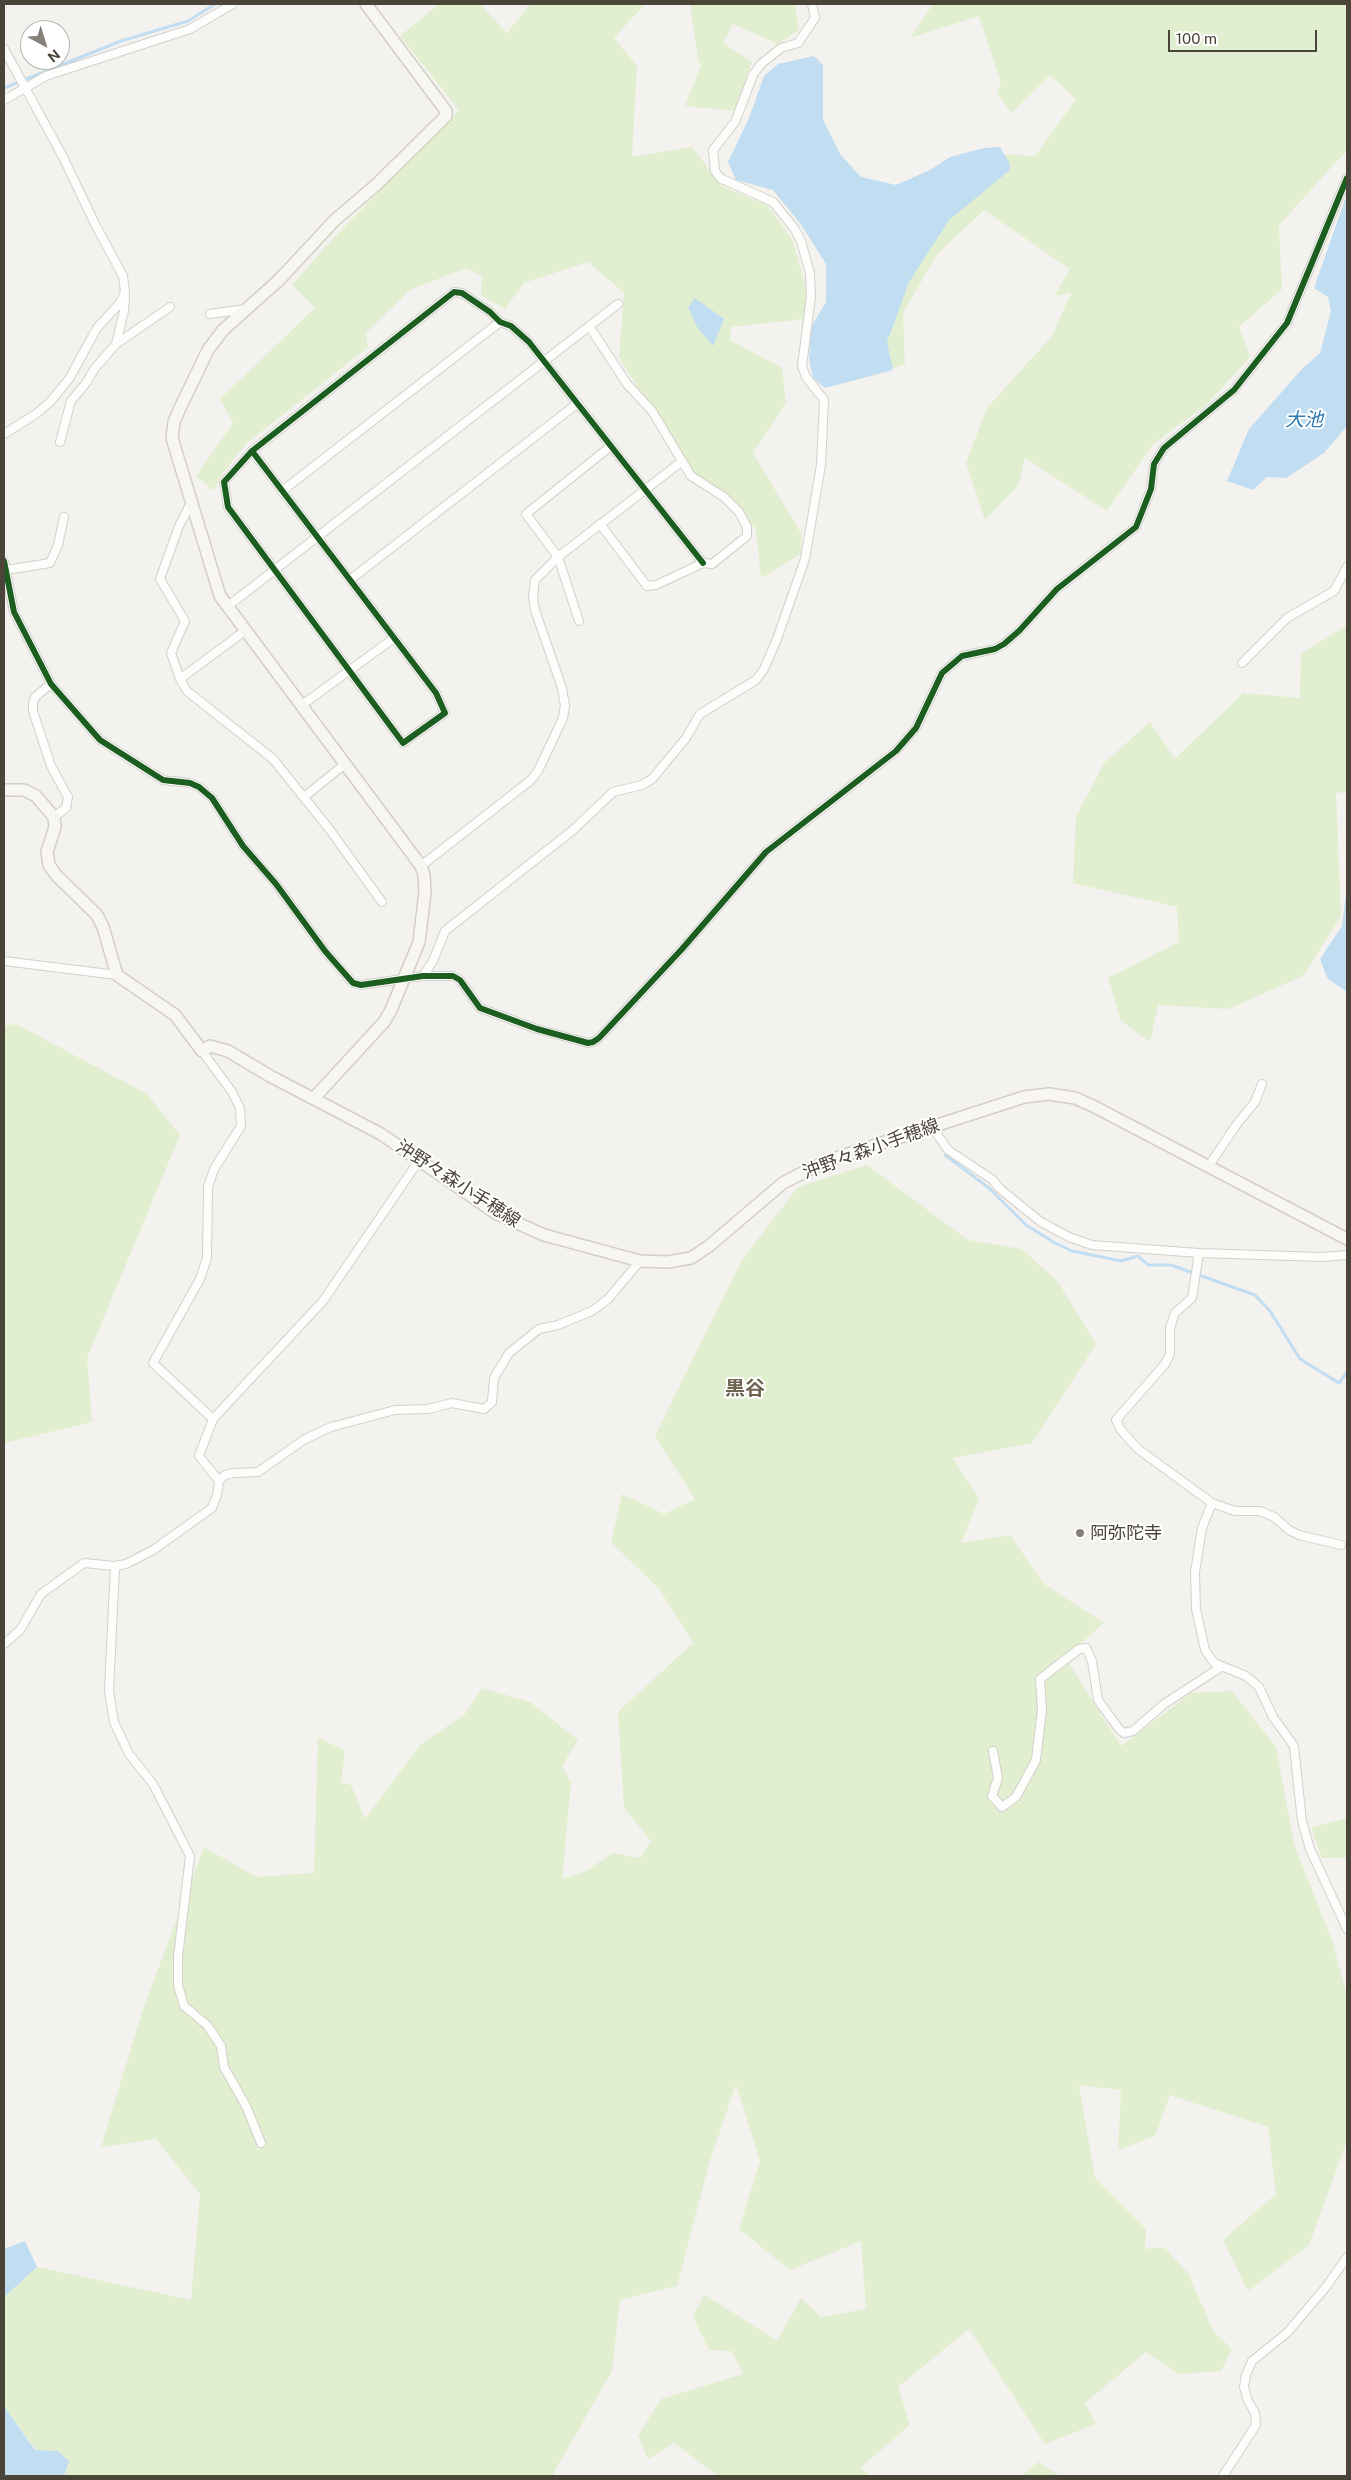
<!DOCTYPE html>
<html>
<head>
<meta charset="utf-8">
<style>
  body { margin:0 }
  #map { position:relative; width:1351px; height:2480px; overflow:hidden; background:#f4f2ee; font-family:"Public Sans",sans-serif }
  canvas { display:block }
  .frame { position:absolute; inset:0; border:5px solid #4b4439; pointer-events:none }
  .north { position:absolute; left:20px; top:20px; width:50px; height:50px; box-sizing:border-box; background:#fff; border:1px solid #b7b4b0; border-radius:50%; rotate:141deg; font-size:14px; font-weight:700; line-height:20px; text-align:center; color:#4b4439 }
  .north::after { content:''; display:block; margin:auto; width:18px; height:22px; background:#868178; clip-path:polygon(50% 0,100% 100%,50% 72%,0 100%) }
  .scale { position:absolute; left:1168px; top:30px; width:149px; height:22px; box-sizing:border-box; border:2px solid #4b4439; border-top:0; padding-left:6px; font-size:15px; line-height:18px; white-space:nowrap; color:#4b4439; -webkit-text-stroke:4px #fff; paint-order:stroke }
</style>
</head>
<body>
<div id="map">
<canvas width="1351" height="2480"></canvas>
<div class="frame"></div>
<div class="north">N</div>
<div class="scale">100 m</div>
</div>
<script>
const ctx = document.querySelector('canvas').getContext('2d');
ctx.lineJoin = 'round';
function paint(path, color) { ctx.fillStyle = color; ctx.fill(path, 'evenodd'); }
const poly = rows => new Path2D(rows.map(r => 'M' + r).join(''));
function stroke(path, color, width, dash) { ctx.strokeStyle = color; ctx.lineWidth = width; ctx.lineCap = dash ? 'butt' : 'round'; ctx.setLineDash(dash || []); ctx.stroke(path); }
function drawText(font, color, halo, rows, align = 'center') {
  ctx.font = font + ' "Public Sans","Noto Sans JP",sans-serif'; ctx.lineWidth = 4; ctx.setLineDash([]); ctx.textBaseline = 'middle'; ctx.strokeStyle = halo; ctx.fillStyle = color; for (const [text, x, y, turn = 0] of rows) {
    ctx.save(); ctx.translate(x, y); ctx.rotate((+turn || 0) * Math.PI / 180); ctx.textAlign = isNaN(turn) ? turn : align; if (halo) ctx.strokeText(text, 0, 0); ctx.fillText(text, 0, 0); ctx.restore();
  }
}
paint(poly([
  [439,4,480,4,507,33,530,4,645,4,614,38,637,66,632,157,692,147,722,186,768,206,793,241,807,292,804,319,731,327,730,340,782,368,786,403,753,453,802,535,801,554,761,578,756,529,714,485,691,470,619,358,624,293,588,262,524,283,505,309,481,295,482,276,466,268,410,290,366,333,368,347,247,443,221,475,214,491,196,476,233,423,220,399,315,308,292,285,329,243,459,110,400,36],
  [690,4,795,4,799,30,778,44,733,24,723,43,752,62,735,111,685,106,701,65,698,59],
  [933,4,1347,4,1347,150,1279,225,1282,289,1239,327,1250,357,1206,405,1153,444,1107,511,1025,458,1018,486,985,520,966,463,987,408,1052,336,1071,293,1054,296,1070,269,984,210,937,254,903,313,905,364,886,371,880,313,936,216,1002,154,1035,156,1076,99,1050,75,1011,113,997,92,1001,83,979,16,910,38],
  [1347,625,1347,792,1336,793,1341,916,1303,976,1228,1009,1158,1005,1150,1042,1121,1021,1108,978,1179,942,1177,907,1073,883,1076,817,1104,763,1150,722,1175,759,1243,693,1300,698,1301,654],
  [16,1024,147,1094,180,1135,87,1358,92,1422,4,1443,4,1026],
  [867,1165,968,1240,1022,1249,1058,1282,1096,1344,1032,1443,953,1458,979,1499,961,1543,1010,1535,1044,1584,1104,1623,1065,1657,1121,1746,1191,1693,1232,1691,1276,1747,1294,1844,1333,1943,1347,1996,1347,2141,1309,2245,1248,2291,1223,2240,1276,2194,1268,2127,1170,2095,1155,2136,1118,2150,1121,2090,1079,2085,1095,2178,1146,2229,1145,2249,1164,2247,1188,2273,1214,2332,1232,2349,1221,2371,1179,2374,1146,2352,1085,2403,1096,2424,1045,2444,969,2329,898,2387,910,2425,861,2467,869,2476,718,2476,674,2443,648,2459,638,2436,661,2399,743,2374,732,2351,709,2350,693,2317,704,2294,777,2341,801,2298,821,2317,866,2309,861,2241,790,2270,739,2229,760,2161,736,2084,709,2164,677,2286,620,2300,612,2371,552,2476,64,2476,68,2461,58,2451,36,2450,4,2406,4,2297,37,2267,191,2300,200,2194,156,2139,101,2147,143,2009,204,1847,256,1877,314,1873,318,1738,345,1750,341,1782,351,1785,365,1819,420,1745,465,1714,482,1688,530,1702,578,1740,562,1766,571,1783,562,1879,586,1871,613,1853,640,1858,651,1841,624,1808,618,1712,693,1643,660,1590,611,1542,622,1494,664,1514,695,1499,655,1436,742,1260,798,1187],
  [1347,1818,1347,1858,1322,1858,1311,1828],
  [1038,2462,1060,2476,1021,2476]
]), '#e1eecf');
paint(poly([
  [814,56,823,65,823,120,840,154,861,177,896,185,930,170,950,157,984,148,1000,147,1009,162,1010,170,949,220,909,282,887,342,893,370,825,388,813,378,809,359,811,327,826,302,826,264,800,223,773,190,736,180,728,162,749,118,764,76,778,64],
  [1347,194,1347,426,1324,453,1286,478,1267,477,1253,490,1227,481,1249,429,1302,369,1320,353,1331,311,1328,297,1314,288],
  [695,298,724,319,713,346,697,327,688,307],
  [1347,886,1347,992,1327,978,1320,959,1342,926],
  [25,2241,37,2267,4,2297,4,2249],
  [4,2406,35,2450,58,2451,69,2461,64,2476,4,2476]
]), '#c0ddf1');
stroke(poly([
  [4,88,121,41,188,21,215,4],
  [945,1155,989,1188,1026,1225,1055,1243,1072,1251,1121,1261,1138,1256,1148,1265,1171,1265,1255,1295,1270,1311,1300,1359,1339,1383,1347,1372]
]), '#c0ddf1', 3);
const street = poly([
  [4,49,63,157,95,224,123,276,125,292,120,303,97,328,69,379,50,402,36,414,4,434],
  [4,100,46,76,190,29,233,4],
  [210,314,246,309],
  [589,326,627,384,652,411,691,476,724,497,739,512,747,527,747,536,712,564,703,563,656,585,647,586,600,524],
  [116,344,124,311,125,297],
  [60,442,71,401,86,383,95,368,116,344,170,307],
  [252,451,436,693,445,713,403,743,228,507,224,482,252,451,454,292,462,293,490,312,500,322,511,326,529,342,703,563],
  [282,491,500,322],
  [192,501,179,526,160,579,185,621,171,653,180,679,187,691,273,759,330,830,382,902],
  [4,561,14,612,51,684,100,740,163,780,190,783,199,787,212,798,243,846,276,884,325,951,353,983,361,985,423,976,453,976,460,980,480,1008,537,1029,588,1043,593,1042,599,1038,682,949,766,852,896,751,916,728,942,673,962,656,995,649,1004,644,1019,631,1057,589,1136,527,1151,489,1154,464,1164,448,1234,390,1287,323,1347,178],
  [6,570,50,563,58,545,64,517],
  [350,580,578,403],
  [228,606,618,304],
  [579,621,558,557,526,514,611,446],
  [1242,663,1287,618,1334,591,1347,567],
  [180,679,246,630],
  [51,684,35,697,33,703,33,711,51,766,68,797,66,808,54,817],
  [302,705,394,638],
  [304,797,345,764],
  [421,866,531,780,538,771,563,718,565,706,562,688,535,610,533,596,535,580,558,557,681,462],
  [4,961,117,975],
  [423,976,433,961,445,931,573,830,613,792,642,785,652,779,686,738,700,714,756,680,764,669,777,639,805,559,821,465,824,400,806,377,802,366,811,296,810,273,801,241,794,228,773,202,720,178,715,171,713,150,735,122,753,75,761,64,781,48,798,43,815,18,812,4],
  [202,1051,232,1092,240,1108,241,1126,214,1169,208,1187,207,1258,200,1279,153,1363,213,1419],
  [932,1127,948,1150,993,1180,999,1188,1041,1222,1069,1237,1092,1245,1199,1253,1322,1257,1347,1255],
  [1208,1167,1237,1124,1255,1102,1262,1084],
  [1199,1253,1192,1298,1175,1313,1170,1328,1170,1354,1165,1364,1116,1420,1121,1430,1138,1449,1212,1503,1235,1511,1260,1511,1274,1517,1289,1530,1299,1535,1341,1545],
  [219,1481,199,1456,213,1419,323,1301,420,1159],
  [1212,1503,1202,1528,1195,1572,1196,1609,1205,1650,1214,1663,1246,1676,1259,1687,1273,1717,1294,1746,1302,1821,1310,1849,1347,1929],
  [115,1566,109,1691,114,1722,129,1754,153,1784,190,1856,178,1957,178,1985,184,2006,207,2025,221,2046,224,2067,246,2106,261,2143],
  [4,1644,20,1630,41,1594,84,1563,115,1566,126,1564,153,1550,212,1508,217,1495,219,1481,225,1475,233,1473,258,1472,305,1439,331,1427,395,1410,428,1409,452,1403,484,1409,492,1402,494,1378,509,1353,539,1329,558,1325,592,1311,608,1299,640,1261],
  [993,1751,998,1778,992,1796,1002,1807,1016,1797,1036,1760,1042,1710,1040,1679,1079,1649,1086,1648,1092,1661,1098,1700,1119,1729,1124,1733,1133,1731,1164,1704,1221,1667],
  [1223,2476,1256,2425,1255,2413,1248,2401,1244,2387,1246,2375,1252,2361,1287,2333,1326,2287,1347,2257]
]);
const secondary = poly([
  [4,790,24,790,36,796,54,817,55,827,47,852,49,865,56,875,97,915,103,927,117,975,175,1015,202,1051,210,1046,228,1051,270,1076,381,1134,497,1214,544,1235,640,1261,668,1262,691,1258,709,1246,783,1183,810,1169,839,1157,1024,1097,1049,1094,1075,1098,1093,1106,1347,1239],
  [314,1098,384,1022,391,1010,419,942,425,892,424,875,421,866,220,596,172,438,174,422,180,408,208,350,223,330,278,281,335,220,377,184,446,116,446,111,366,4]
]);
stroke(street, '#d2d0cb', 10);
stroke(secondary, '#d3cfc5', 14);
stroke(street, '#fdfdfc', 8);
stroke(secondary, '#f7f6f1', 11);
stroke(poly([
  [252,451,436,693,445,713,403,743,228,507,224,482,252,451,454,292,462,293,490,312,500,322,511,326,529,342,703,563],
  [4,561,14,612,51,684,100,740,163,780,190,783,199,787,212,798,243,846,276,884,325,951,353,983,361,985,423,976,453,976,460,980,480,1008,537,1029,588,1043,593,1042,599,1038,682,949,766,852,896,751,916,728,942,673,962,656,995,649,1004,644,1019,631,1057,589,1136,527,1151,489,1154,464,1164,448,1234,390,1287,323,1347,178]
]), '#1b5e20', 6);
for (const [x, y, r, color] of [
  [1080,1533,5,"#868178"]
]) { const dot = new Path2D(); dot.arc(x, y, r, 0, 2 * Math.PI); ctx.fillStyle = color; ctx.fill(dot); stroke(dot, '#fff', 2); }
drawText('18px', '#4b4439', '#fff', [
  ["沖野々森小手穂線",871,1149,-20],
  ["沖野々森小手穂線",458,1184,33]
]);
drawText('18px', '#4b4439', '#fff', [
  ["阿弥陀寺",1090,1533]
], 'left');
drawText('italic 19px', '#2e7ab2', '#fff', [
  ["大池",1304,420]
]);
drawText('bold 20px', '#6e6250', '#fff', [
  ["黒谷",745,1389]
]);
</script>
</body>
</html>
